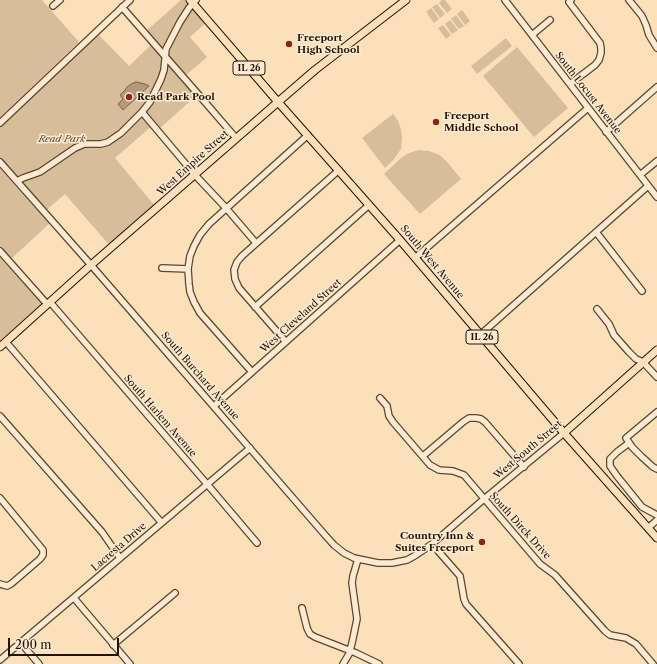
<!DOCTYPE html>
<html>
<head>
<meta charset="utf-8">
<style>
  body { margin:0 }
  #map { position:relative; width:657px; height:664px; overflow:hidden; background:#fbe0ba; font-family:"Libre Caslon Text",serif }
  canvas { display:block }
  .scale { position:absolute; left:8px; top:638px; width:111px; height:18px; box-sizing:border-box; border:2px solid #251100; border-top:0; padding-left:5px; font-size:12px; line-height:14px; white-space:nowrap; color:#251100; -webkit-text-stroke:3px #fcebd2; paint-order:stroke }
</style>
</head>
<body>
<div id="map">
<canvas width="657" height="664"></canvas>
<div class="scale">200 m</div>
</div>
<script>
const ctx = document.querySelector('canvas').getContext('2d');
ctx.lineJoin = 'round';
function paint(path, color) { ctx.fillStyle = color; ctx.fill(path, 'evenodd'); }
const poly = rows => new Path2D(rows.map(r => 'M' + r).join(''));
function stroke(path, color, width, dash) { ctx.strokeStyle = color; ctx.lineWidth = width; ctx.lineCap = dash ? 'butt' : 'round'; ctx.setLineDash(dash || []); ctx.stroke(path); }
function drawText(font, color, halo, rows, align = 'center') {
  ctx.font = font + ' "Libre Caslon Text",serif'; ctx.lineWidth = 3; ctx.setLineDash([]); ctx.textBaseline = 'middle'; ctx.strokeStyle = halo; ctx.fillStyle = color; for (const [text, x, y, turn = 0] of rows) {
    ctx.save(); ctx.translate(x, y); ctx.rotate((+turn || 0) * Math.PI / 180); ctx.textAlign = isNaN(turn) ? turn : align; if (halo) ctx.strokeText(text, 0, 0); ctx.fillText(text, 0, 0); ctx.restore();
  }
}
paint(poly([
  [0,0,42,0,79,42,0,117],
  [181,0,190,0,208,21,190,37,207,57,184,77,198,94,158,130,153,125,115,158,155,206,110,246,65,194,44,212,52,221,9,261,47,304,0,345,0,124,96,32,129,66,153,43,144,33],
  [442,0,445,0,452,9,447,13,439,3],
  [437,4,445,14,440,18,432,7],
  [431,8,439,19,434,23,426,12],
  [462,10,470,21,465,25,457,14],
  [456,15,464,26,459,29,451,19],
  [450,20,458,30,452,34,445,24],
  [443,25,451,35,446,39,438,28],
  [506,38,512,46,477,74,471,66],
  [517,47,568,108,534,137,483,76],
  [393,114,398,121,401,129,402,138,401,149,394,159,385,168,362,138],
  [418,150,429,151,440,155,448,163,461,179,420,214,384,174,401,158,407,154]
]), '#d7bd9a');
const water = poly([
  [136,82,145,84,149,86,123,110,118,104,123,99,120,95,125,90,127,87,131,84,136,82]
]);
paint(water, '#b29a7b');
stroke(water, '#7a634a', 1);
const minor = poly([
  [505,0,657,197],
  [629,0,642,16,646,25,649,35,657,48],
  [53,6,60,0],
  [122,7,198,94,236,138],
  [532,35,550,20],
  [570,84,595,65,599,60,601,53,601,48,600,43,569,2,571,0],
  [142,112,195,175,226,208,256,243],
  [0,123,130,0],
  [606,132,657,87],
  [0,162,91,265,325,535,334,545,344,553,354,558,378,563,392,563,407,560,416,555,432,544,484,499,564,433],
  [640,175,657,161],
  [17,181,23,178,40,172,75,148,84,144,101,144,108,142,121,133,142,112,150,102,161,79,164,70,166,49,180,22,189,8,196,0],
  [596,232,642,291],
  [0,251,47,304],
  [415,258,588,108],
  [162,268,188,269],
  [50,302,207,484,257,543],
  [255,307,369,205],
  [597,309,609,324,614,335,629,352,636,359,643,362,657,377],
  [480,335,648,186],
  [6,342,161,522],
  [286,342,239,288,235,279,234,270,237,262,242,256,339,170],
  [252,372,200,313,194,302,190,292,189,284,188,269,190,256,194,246,200,235,209,224,308,135],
  [380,398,387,406,389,416,393,422,430,465,439,470,453,471,464,475,540,564,555,575,605,631,610,635,626,638,636,644,653,664],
  [214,406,400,240],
  [657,412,626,438,632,447,642,457,653,467,657,469],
  [0,416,102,532,120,558],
  [629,443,617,452,610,459,610,466,617,476,642,507,657,515],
  [423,456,463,422,469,418,476,418,481,419,485,422,524,467],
  [0,498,43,550,43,555,40,559,11,584,7,586,0,584],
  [648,528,657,520],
  [432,544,460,576,464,599,466,604,519,664],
  [74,598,130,664],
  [302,608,307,628,310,634,315,637,356,653,379,664],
  [20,642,39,664],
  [113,645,175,593],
  [0,660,250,448],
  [343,664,349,654,352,643,357,619,352,583,353,576,358,559]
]);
const major = poly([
  [190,0,278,102,400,240,564,433,657,538],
  [0,347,91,265,278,102,315,70,406,0],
  [564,433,657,350]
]);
stroke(minor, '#5a452e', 8);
stroke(major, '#251100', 9);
stroke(minor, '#fcebd2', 5.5);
stroke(major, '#fbe0ba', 7);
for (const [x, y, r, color] of [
  [289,44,4,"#8f2418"],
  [129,97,4,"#8f2418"],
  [436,122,4,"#8f2418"],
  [482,542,4,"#8f2418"]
]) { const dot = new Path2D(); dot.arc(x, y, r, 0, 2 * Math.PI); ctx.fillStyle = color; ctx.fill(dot); stroke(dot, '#fcebd2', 1.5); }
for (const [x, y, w] of [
  [249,68,32],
  [482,337,32]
]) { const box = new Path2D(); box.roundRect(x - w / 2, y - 7, w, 14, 3); ctx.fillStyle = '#fcebd2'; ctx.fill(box); stroke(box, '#251100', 1); }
drawText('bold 9px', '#251100', null, [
  ["IL 26",249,68],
  ["IL 26",482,337]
]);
drawText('bold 10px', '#251100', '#fcebd2', [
  ["Freeport",297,38],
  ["High School",297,50],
  ["Read Park Pool",137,97],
  ["Freeport",444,116],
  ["Middle School",444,128],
  ["Country Inn &",474,536,"right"],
  ["Suites Freeport",474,548,"right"]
], 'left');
drawText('10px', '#251100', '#fcebd2', [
  ["South Locust Avenue",588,93,52],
  ["West Empire Street",193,163,-42],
  ["South West Avenue",432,262,50],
  ["West Cleveland Street",301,316,-42],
  ["South Burchard Avenue",200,376,49],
  ["South Harlem Avenue",160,416,49],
  ["West South Street",528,450,-40],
  ["South Dirck Drive",520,526,48],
  ["Lacresta Drive",119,547,-41]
]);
drawText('italic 10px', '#634d36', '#fcebd2', [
  ["Read Park",62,139]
]);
</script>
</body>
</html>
